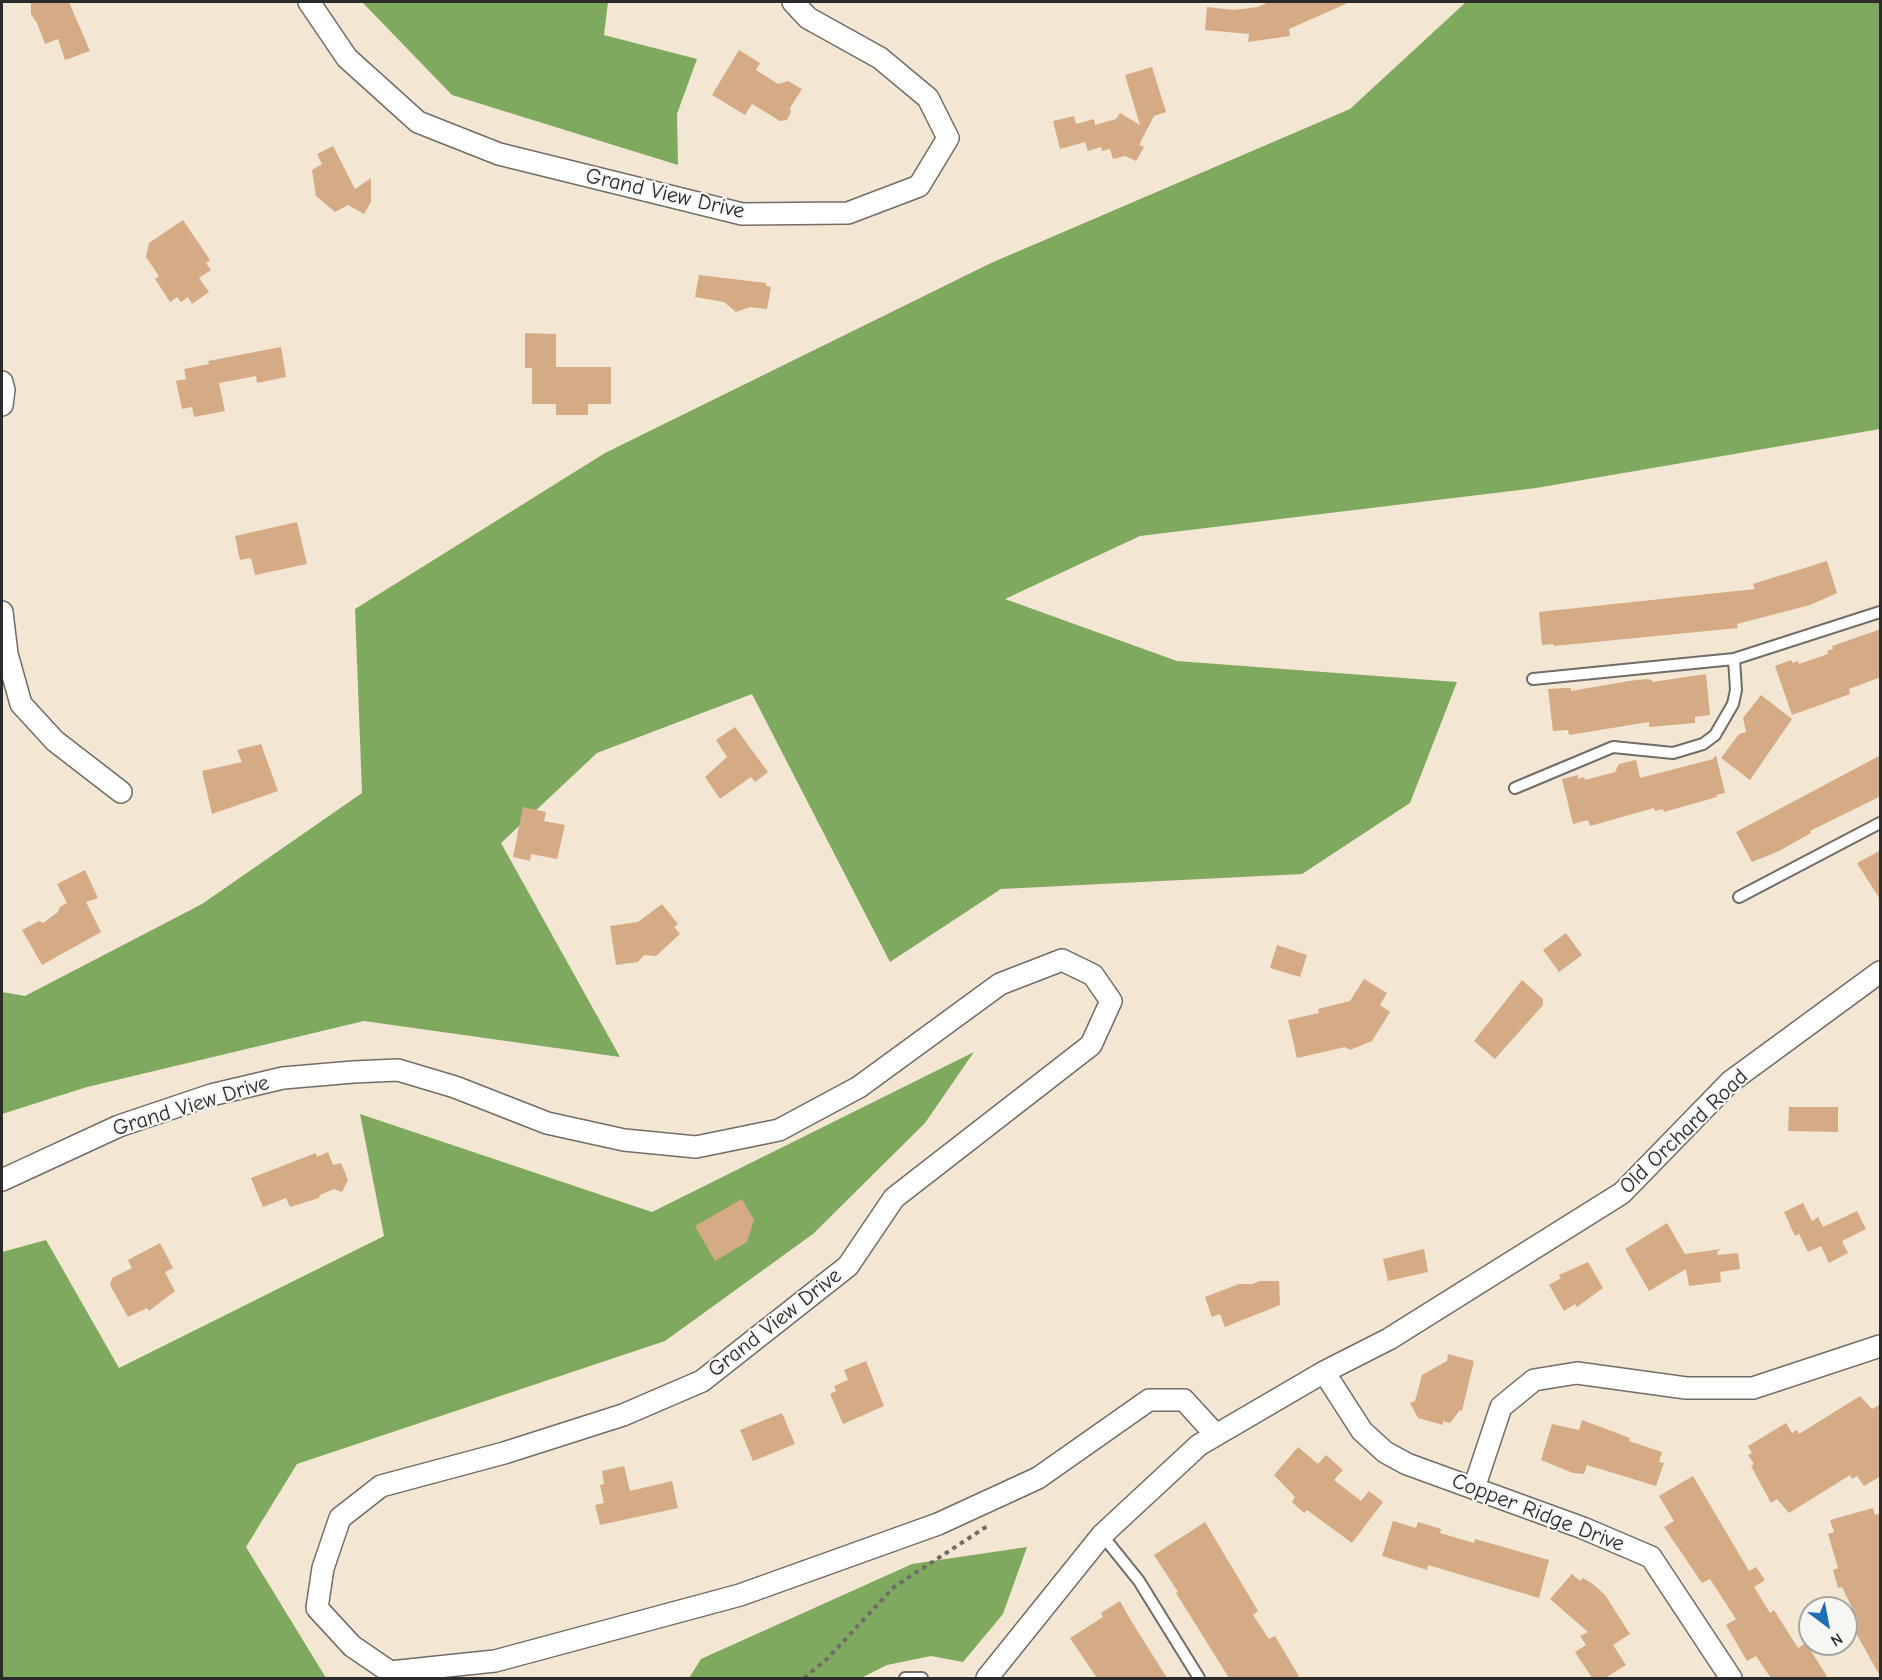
<!DOCTYPE html>
<html>
<head>
<meta charset="utf-8">
<style>
  body { margin:0 }
  #map { position:relative; width:1882px; height:1680px; overflow:hidden; background:#f3e7d3; font-family:"Comic Neue",sans-serif }
  canvas { display:block }
  .frame { position:absolute; inset:0; border:3px solid #2b2b2b; pointer-events:none }
  .north { position:absolute; left:1798px; top:1596px; width:60px; height:60px; box-sizing:border-box; background:#f6f6f2; border:2px solid #a5a5a2; border-radius:50%; rotate:148deg; font-size:16px; font-weight:700; line-height:24px; text-align:center; color:#2b2b2b }
  .north::after { content:''; display:block; margin:auto; width:21px; height:27px; background:#1f6fb2; clip-path:polygon(50% 0,100% 100%,50% 72%,0 100%) }
</style>
</head>
<body>
<div id="map">
<canvas width="1882" height="1680"></canvas>
<div class="frame"></div>
<div class="north">N</div>
</div>
<script>
const ctx = document.querySelector('canvas').getContext('2d');
ctx.lineJoin = 'round';
function paint(path, color) { ctx.fillStyle = color; ctx.fill(path, 'evenodd'); }
const poly = rows => new Path2D(rows.map(r => 'M' + r).join(''));
function stroke(path, color, width, dash) { ctx.strokeStyle = color; ctx.lineWidth = width; ctx.lineCap = dash ? 'butt' : 'round'; ctx.setLineDash(dash || []); ctx.stroke(path); }
function drawText(font, color, halo, rows, align = 'center') {
  ctx.font = font + ' "Comic Neue",sans-serif'; ctx.lineWidth = 4.5; ctx.setLineDash([]); ctx.textBaseline = 'middle'; ctx.strokeStyle = halo; ctx.fillStyle = color; for (const [text, x, y, turn = 0] of rows) {
    ctx.save(); ctx.translate(x, y); ctx.rotate((+turn || 0) * Math.PI / 180); ctx.textAlign = isNaN(turn) ? turn : align; if (halo) ctx.strokeText(text, 0, 0); ctx.fillText(text, 0, 0); ctx.restore();
  }
}
paint(poly([
  [362,2,608,2,604,35,697,59,677,114,678,165,452,95],
  [1466,2,1880,2,1880,429,1536,488,1140,536,1005,599,1177,661,1457,682,1410,803,1302,874,1001,889,890,962,752,694,597,753,501,843,620,1057,364,1021,87,1087,2,1114,2,992,25,996,202,904,362,793,355,609,605,453,991,263,1350,109],
  [974,1052,925,1123,813,1234,665,1341,297,1464,246,1547,326,1678,2,1678,2,1252,46,1240,119,1368,384,1236,360,1114,652,1212],
  [1027,1547,1003,1614,963,1662,931,1656,887,1665,861,1678,689,1678,701,1659,912,1564]
]), '#80a960');
paint(poly([
  [31,2,69,2,90,51,65,60,58,39,45,44,37,23,31,14],
  [1265,2,1350,2,1289,29,1290,36,1248,42,1249,34,1205,30,1207,7,1234,10,1258,7,1265,4],
  [739,50,760,63,756,70,778,84,788,81,802,89,790,108,791,112,787,120,780,121,752,104,745,115,712,95],
  [1152,67,1166,112,1154,116,1139,145,1144,147,1136,161,1125,156,1113,159,1110,149,1102,151,1101,147,1088,151,1085,142,1060,149,1053,121,1074,116,1076,124,1094,119,1095,125,1116,119,1120,113,1140,125,1125,75],
  [333,146,355,189,371,178,371,202,364,214,348,205,335,212,316,196,312,170,322,164,317,154],
  [183,220,210,260,206,263,211,270,199,278,209,292,192,304,188,297,181,302,177,297,170,302,155,279,159,276,146,257,149,243],
  [699,275,766,283,766,286,771,287,767,309,750,307,736,312,724,302,695,297],
  [525,333,556,334,556,367,611,367,611,404,588,404,588,415,556,415,556,404,532,404,532,368,525,368],
  [281,347,286,377,257,383,256,376,219,383,225,411,194,417,192,407,182,409,176,381,186,379,184,369,209,364,208,361],
  [297,522,307,564,255,575,251,558,240,560,235,536],
  [1827,561,1837,593,1810,605,1737,624,1738,628,1554,646,1553,644,1542,645,1539,612,1755,589,1753,584],
  [1881,629,1881,677,1849,689,1850,694,1792,715,1775,666,1791,660,1793,663,1798,661,1799,664,1828,654,1827,651,1833,649,1832,646],
  [1706,674,1710,715,1695,717,1695,723,1649,727,1649,722,1569,735,1568,730,1553,731,1548,689,1566,688,1571,688,1571,691,1629,681,1646,679,1652,680,1652,682],
  [1761,695,1792,719,1750,780,1721,758,1739,734,1746,732,1743,718],
  [735,727,768,772,755,782,751,777,720,799,705,777,727,757,716,740],
  [261,744,278,791,212,814,202,771,242,762,237,750],
  [1716,755,1725,793,1716,795,1717,797,1664,812,1663,809,1655,811,1654,808,1590,826,1588,820,1573,824,1562,779,1578,775,1578,779,1584,777,1585,780,1615,772,1619,764,1636,760,1640,778,1713,759],
  [1881,755,1881,796,1810,831,1811,833,1779,851,1752,862,1736,832],
  [523,807,546,812,544,821,565,825,557,859,531,854,530,861,513,857],
  [1881,850,1881,901,1857,863],
  [85,870,98,898,86,902,101,932,42,965,22,930,39,921,43,923,58,912,60,907,67,903,57,884],
  [662,904,678,924,674,927,680,934,656,956,644,955,638,962,616,965,610,926,638,922],
  [1566,933,1582,955,1559,972,1543,950],
  [1277,945,1307,955,1300,977,1270,968],
  [1364,979,1387,993,1380,1005,1390,1012,1372,1041,1350,1050,1345,1047,1297,1058,1288,1020,1319,1013,1318,1009,1350,1001],
  [1522,980,1543,999,1543,1005,1495,1059,1474,1041],
  [1789,1107,1838,1107,1838,1132,1788,1131],
  [328,1152,333,1165,341,1163,348,1180,342,1192,334,1189,320,1195,319,1198,290,1207,286,1198,263,1207,251,1178,316,1153,317,1157],
  [742,1199,754,1220,747,1242,715,1261,695,1226],
  [1803,1203,1812,1221,1818,1217,1823,1227,1857,1211,1866,1229,1842,1241,1848,1253,1829,1263,1821,1246,1808,1252,1799,1234,1795,1236,1784,1212],
  [1667,1223,1685,1254,1721,1249,1717,1252,1718,1255,1738,1253,1740,1269,1720,1272,1721,1282,1689,1286,1686,1269,1649,1291,1625,1249],
  [160,1243,173,1268,165,1272,175,1291,149,1311,147,1308,128,1317,110,1285,112,1278,132,1268,128,1260],
  [1424,1249,1428,1272,1388,1281,1383,1259],
  [1588,1262,1603,1288,1577,1307,1575,1304,1564,1311,1549,1285,1561,1278,1559,1275],
  [1260,1281,1279,1281,1280,1305,1225,1327,1220,1314,1212,1317,1205,1297,1239,1284,1252,1284],
  [1448,1354,1474,1361,1462,1411,1460,1410,1450,1423,1443,1421,1443,1425,1418,1418,1410,1403,1415,1401,1422,1375,1447,1361],
  [866,1361,884,1406,843,1424,830,1394,836,1391,834,1386,848,1380,844,1370],
  [1860,1396,1872,1409,1881,1404,1881,1476,1864,1486,1857,1476,1852,1479,1850,1475,1789,1513,1777,1499,1771,1503,1751,1466,1754,1464,1748,1455,1752,1453,1748,1446,1786,1423,1792,1433,1797,1430,1799,1434],
  [782,1413,795,1444,753,1461,740,1430],
  [1582,1420,1630,1438,1629,1441,1662,1452,1659,1462,1664,1463,1656,1486,1587,1465,1584,1474,1573,1473,1541,1460,1552,1424,1579,1430],
  [1298,1447,1318,1464,1326,1455,1343,1470,1334,1480,1361,1501,1369,1491,1383,1502,1352,1543,1307,1510,1304,1513,1292,1502,1295,1497,1274,1475],
  [624,1466,630,1491,672,1481,678,1508,600,1525,595,1505,604,1503,600,1485,604,1484,602,1471],
  [1693,1476,1749,1571,1756,1567,1765,1580,1754,1587,1770,1613,1774,1610,1798,1648,1806,1643,1828,1678,1771,1678,1756,1656,1747,1661,1726,1625,1736,1619,1710,1579,1702,1583,1664,1527,1674,1521,1659,1496],
  [1873,1508,1875,1515,1881,1513,1881,1678,1851,1624,1858,1620,1842,1587,1838,1588,1833,1570,1838,1568,1828,1534,1834,1532,1830,1520],
  [1393,1521,1416,1528,1418,1522,1441,1529,1440,1533,1474,1543,1475,1539,1549,1560,1539,1598,1428,1565,1427,1570,1382,1556],
  [1205,1522,1258,1611,1253,1615,1269,1639,1275,1636,1300,1678,1229,1678,1176,1593,1178,1592,1154,1555],
  [1572,1574,1580,1581,1583,1578,1593,1584,1605,1595,1630,1634,1613,1645,1626,1665,1605,1678,1592,1678,1575,1652,1586,1645,1580,1636,1588,1632,1550,1599],
  [1120,1601,1130,1619,1167,1678,1097,1678,1070,1638,1103,1617,1101,1613]
]), '#d4ab84');
const service = poly([
  [1533,679,1734,659,1880,612],
  [1515,788,1613,747,1673,753,1703,744,1715,735,1733,704,1736,690,1734,659],
  [1739,897,1880,823],
  [1102,1535,1139,1581,1199,1678],
  [905,1678,922,1678]
]);
const minor = poly([
  [309,2,347,58,418,122,499,154,742,214,848,213,919,186,948,138,928,98,880,58,808,18,793,2],
  [2,382,4,390,2,405],
  [2,612,7,654,21,704,55,741,121,792],
  [2,1180,119,1126,211,1095,283,1078,353,1072,398,1070,455,1087,547,1123,624,1140,696,1147,779,1130,859,1087,1000,984,1062,960,1093,975,1111,1001,1091,1045,894,1198,848,1266,702,1381,623,1415,504,1453,381,1486,340,1518,323,1568,317,1608,352,1646,390,1672,495,1661,740,1595,938,1524,1038,1478,1149,1400,1184,1400,1216,1435],
  [1324,1372,1362,1431,1385,1452,1407,1464,1583,1528,1651,1557,1731,1678],
  [1474,1488,1501,1407,1534,1380,1577,1373,1686,1388,1753,1388,1880,1346],
  [987,1678,1102,1535,1199,1445,1324,1372,1389,1339,1622,1193,1730,1082,1880,972]
]);
stroke(service, '#716d66', 14);
stroke(minor, '#716d66', 24);
stroke(poly([
  [804,1678,827,1659,894,1587,989,1525]
]), '#716d66', 4, [4.5, 4.5]);
stroke(service, '#fff', 10);
stroke(minor, '#fff', 21);
drawText('22px', '#2b2b2b', '#f6f6f2', [
  ["Grand View Drive",665,194,13],
  ["Grand View Drive",191,1106,-17],
  ["Old Orchard Road",1684,1132,-44],
  ["Grand View Drive",775,1323,-38],
  ["Copper Ridge Drive",1538,1513,21]
]);
</script>
</body>
</html>
